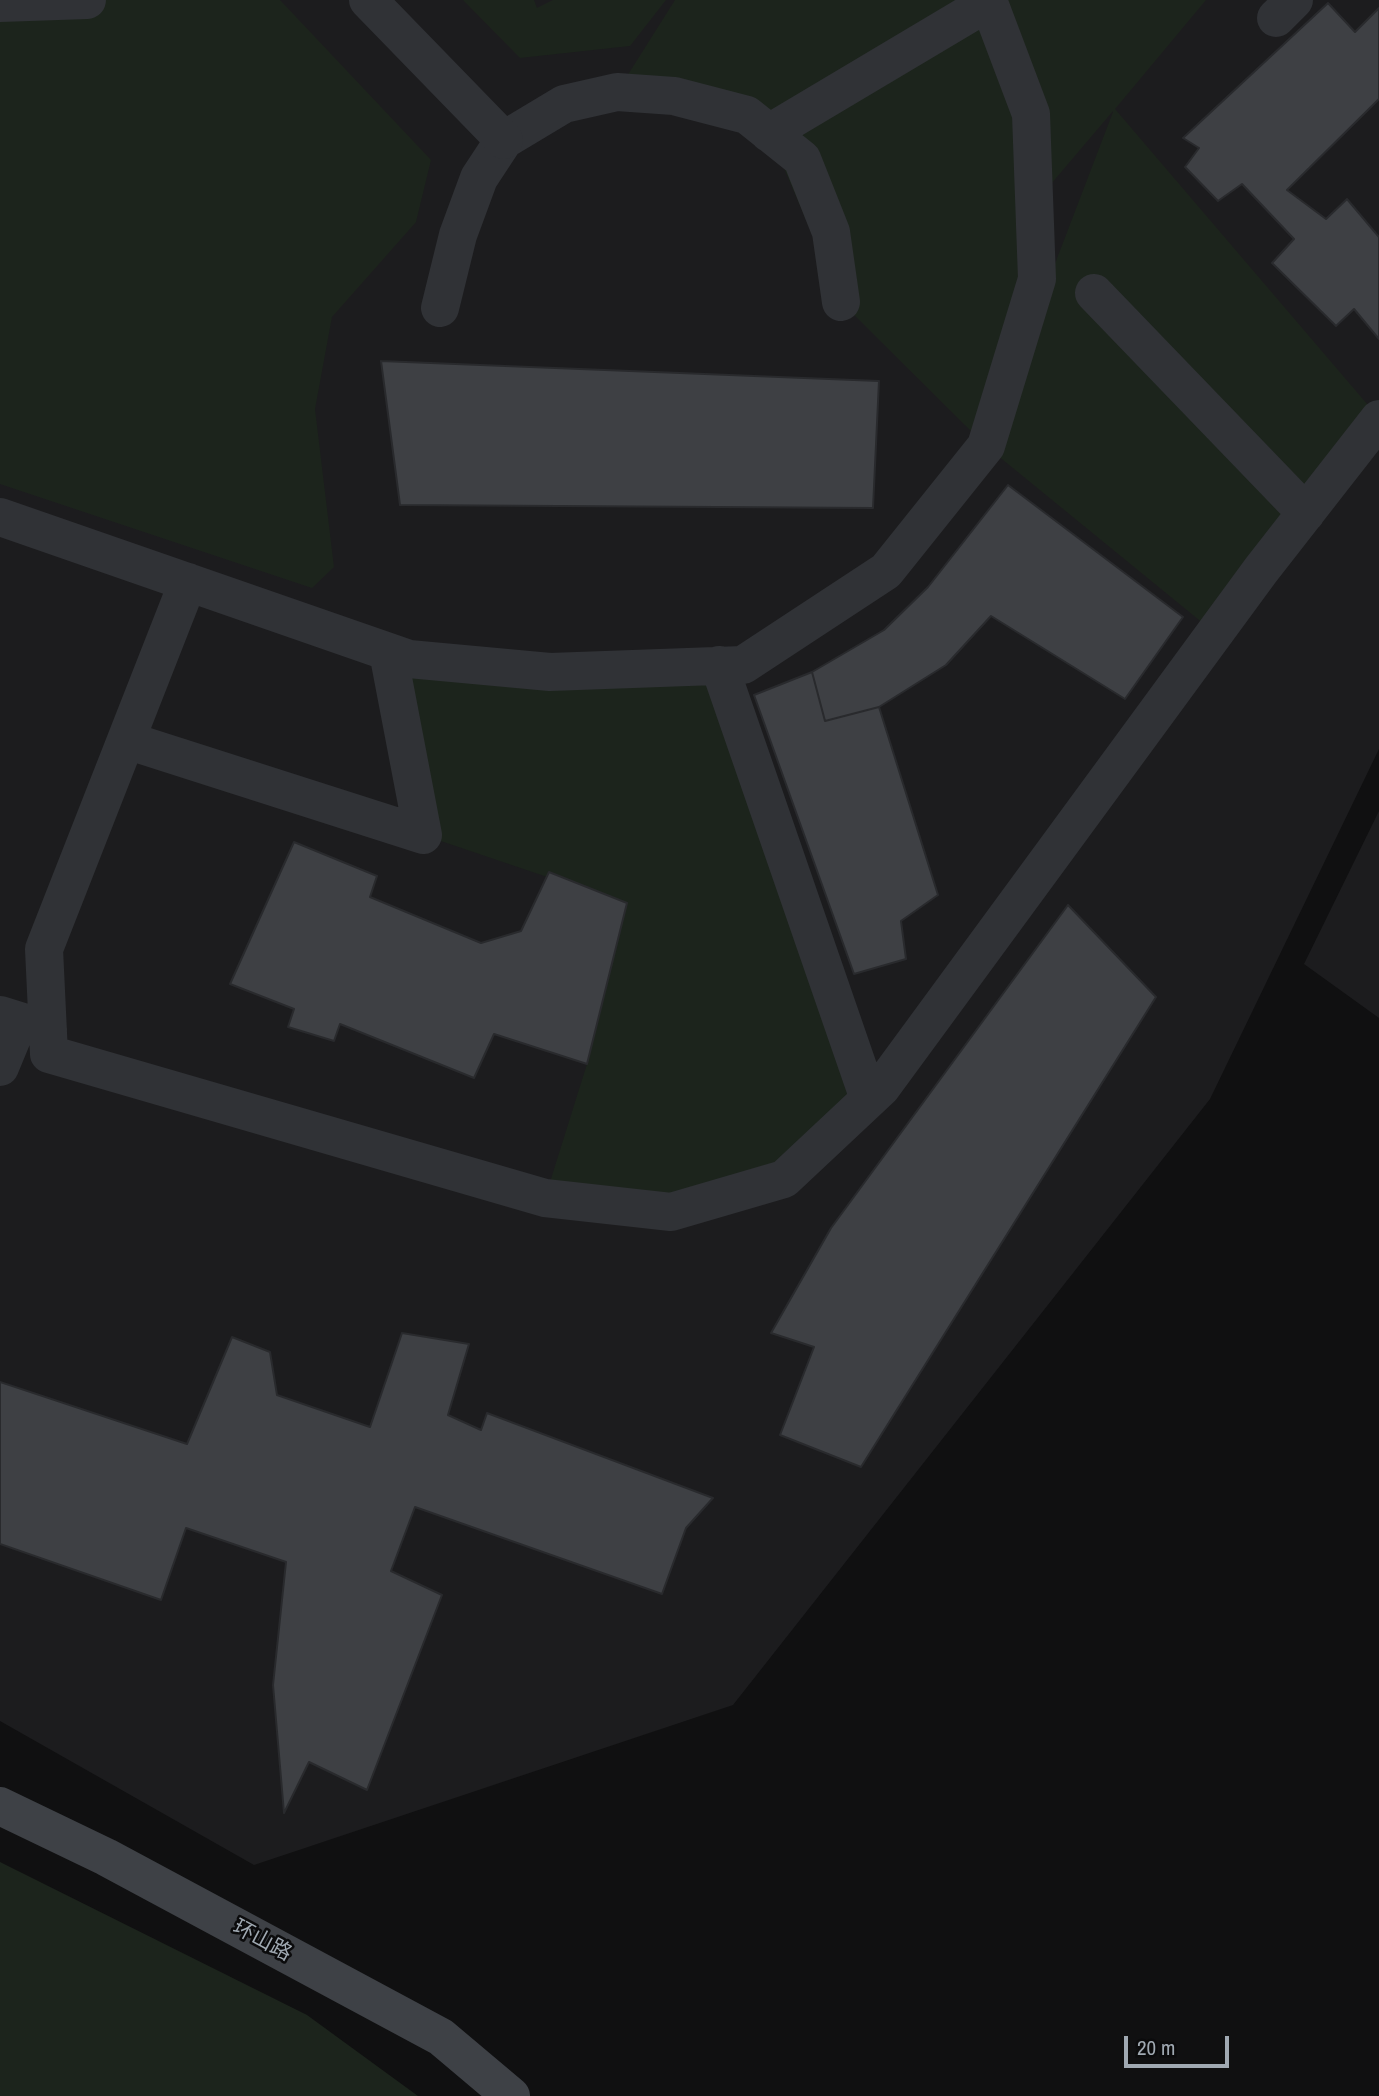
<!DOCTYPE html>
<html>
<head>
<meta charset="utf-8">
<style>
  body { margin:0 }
  #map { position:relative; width:1379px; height:2096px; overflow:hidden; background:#101011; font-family:"Archivo Narrow",sans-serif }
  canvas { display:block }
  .scale { position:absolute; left:1124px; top:2036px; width:105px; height:32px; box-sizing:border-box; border:4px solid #a0a9b2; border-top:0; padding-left:9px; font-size:21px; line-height:24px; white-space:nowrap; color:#a0a9b2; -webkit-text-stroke:5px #0b0b0c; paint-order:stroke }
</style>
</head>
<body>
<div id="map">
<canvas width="1379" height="2096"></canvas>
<div class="scale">20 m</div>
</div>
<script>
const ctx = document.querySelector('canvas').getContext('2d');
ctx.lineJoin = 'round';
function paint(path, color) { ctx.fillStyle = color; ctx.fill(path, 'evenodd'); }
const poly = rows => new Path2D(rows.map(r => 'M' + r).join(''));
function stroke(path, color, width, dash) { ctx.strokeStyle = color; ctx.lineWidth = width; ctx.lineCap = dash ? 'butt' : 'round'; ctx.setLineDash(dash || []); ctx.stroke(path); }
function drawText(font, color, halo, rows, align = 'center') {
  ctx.font = font + ' "Archivo Narrow","Noto Sans SC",sans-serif'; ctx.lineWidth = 5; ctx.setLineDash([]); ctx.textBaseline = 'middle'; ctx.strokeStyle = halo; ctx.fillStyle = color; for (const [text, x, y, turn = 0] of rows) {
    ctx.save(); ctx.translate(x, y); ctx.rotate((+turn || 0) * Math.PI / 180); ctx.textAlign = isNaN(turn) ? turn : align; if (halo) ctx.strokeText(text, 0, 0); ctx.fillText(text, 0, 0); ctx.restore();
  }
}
paint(poly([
  [0,0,1379,0,1379,749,1210,1099,733,1705,254,1865,0,1721],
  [1379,811,1379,1018,1304,964]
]), '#1c1c1e');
paint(poly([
  [0,0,280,0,431,160,416,222,332,317,315,409,334,567,312,588,0,484],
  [463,0,534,0,537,8,553,0,666,0,630,46,520,58],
  [675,0,1206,0,1115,109,1379,418,1215,633,986,446,841,302,769,133,617,92],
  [1113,111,1113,112,991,431,1034,204],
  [409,659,719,665,869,1099,784,1179,671,1212,545,1198,587,1064,627,904,423,835],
  [0,1862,307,2015,418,2096,0,2096]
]), '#1c241c');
const building = poly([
  [1328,3,1355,32,1379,8,1379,99,1287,190,1326,219,1347,199,1379,237,1379,339,1354,309,1336,326,1272,263,1294,239,1242,184,1218,201,1185,167,1199,148,1183,138,1328,3],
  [381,361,879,381,873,508,400,505,381,361],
  [1008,485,1183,617,1125,699,991,616,946,665,879,707,825,721,812,672,884,630,928,587,1008,485],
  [812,672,825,721,879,707,938,895,901,921,906,959,854,974,754,695,812,672],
  [294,842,377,876,370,897,481,943,521,931,549,872,627,903,587,1064,494,1034,474,1078,340,1024,334,1041,288,1027,294,1009,230,984,294,842],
  [1068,905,1156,997,861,1467,780,1435,814,1347,771,1333,831,1228,1068,905],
  [402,1333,469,1344,448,1415,481,1430,487,1413,713,1498,686,1528,662,1594,415,1507,391,1571,442,1595,367,1790,309,1762,284,1813,273,1685,286,1562,186,1528,161,1600,0,1544,0,1382,187,1444,232,1337,270,1352,277,1395,370,1427,402,1333]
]);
paint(building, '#3e4044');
stroke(building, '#292a2d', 2);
stroke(poly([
  [0,3,87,0],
  [1276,18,1294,0],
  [769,133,989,2],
  [1094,293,1306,513],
  [440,308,458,235,479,178,504,140,564,104,617,92,674,96,747,115,802,159,831,232,841,302],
  [0,517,409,659,550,672,743,665,886,571,986,446,1037,279,1031,114,988,0],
  [188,582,44,949,49,1054,545,1198,671,1212,784,1179,881,1088,1261,570,1379,419],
  [719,665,869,1099],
  [126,740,423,835,388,652],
  [0,1015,48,1030],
  [0,1067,19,1021]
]), '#303236', 38);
stroke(poly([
  [368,0,504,140]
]), '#303236', 38);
stroke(poly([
  [0,1806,106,1857,441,2037,511,2096]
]), '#3e4146', 38);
drawText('21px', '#a0a9b2', '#0b0b0c', [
  ["环山路",262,1941,28]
]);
</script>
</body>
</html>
